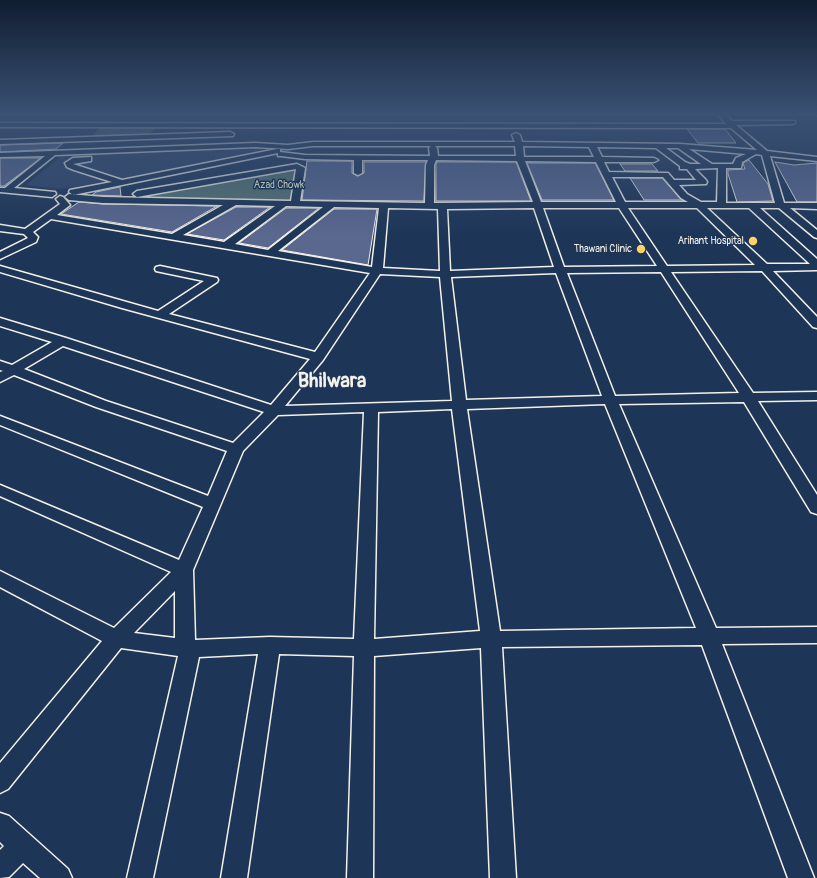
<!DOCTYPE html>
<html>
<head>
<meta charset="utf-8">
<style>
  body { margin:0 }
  canvas { display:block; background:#1d3557 }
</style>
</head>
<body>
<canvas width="817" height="878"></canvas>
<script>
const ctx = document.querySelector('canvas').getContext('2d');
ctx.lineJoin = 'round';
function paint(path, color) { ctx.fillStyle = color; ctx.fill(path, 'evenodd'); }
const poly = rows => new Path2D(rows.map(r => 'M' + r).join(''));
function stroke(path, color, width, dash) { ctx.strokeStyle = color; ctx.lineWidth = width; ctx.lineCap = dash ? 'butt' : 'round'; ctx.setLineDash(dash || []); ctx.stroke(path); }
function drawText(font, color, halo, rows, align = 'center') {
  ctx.font = font + ' Pangolin,sans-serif'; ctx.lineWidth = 3; ctx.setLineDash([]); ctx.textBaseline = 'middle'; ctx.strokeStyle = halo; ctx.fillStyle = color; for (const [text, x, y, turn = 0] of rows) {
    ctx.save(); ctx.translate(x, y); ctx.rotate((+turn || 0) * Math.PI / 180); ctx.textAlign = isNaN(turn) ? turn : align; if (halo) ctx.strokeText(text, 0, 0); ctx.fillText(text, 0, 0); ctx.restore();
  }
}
paint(poly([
  [261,147,264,151,76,187,58,189,26,185,63,155]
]), '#2f4468');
paint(poly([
  [158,126,148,135,91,137,100,127],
  [296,167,292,201,125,198]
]), '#567473');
const building = poly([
  [687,129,725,129,736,143,698,143,687,129],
  [63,143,56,149,0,152,0,145,63,143],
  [0,158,41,158,4,186,0,186,0,158],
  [749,160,768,184,773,201,737,202,728,174,728,170,745,169,743,163,749,160],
  [307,161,352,161,352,173,357,176,364,173,364,162,426,162,424,201,302,200,307,161],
  [437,162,516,162,531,201,436,201,436,165,437,162],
  [775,162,794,165,817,163,817,202,797,202,775,162],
  [527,163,595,163,614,200,542,200,527,163],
  [620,164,652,164,658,171,625,171,620,164],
  [630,178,662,178,682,200,644,200,630,178],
  [120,187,121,196,92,195,96,192,120,187],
  [79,202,103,204,217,206,172,232,61,214,79,202],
  [236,207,270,207,224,240,187,234,236,207],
  [286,208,319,208,268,248,239,243,286,208],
  [334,209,377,209,368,265,282,250,334,209]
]);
paint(building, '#5a678f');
stroke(building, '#f4f1e8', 1);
const minor = poly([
  [717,113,724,113,732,121,795,121,795,123,793,124,736,125,767,151,817,157,817,161,770,156,784,203,817,203,817,209,790,208,817,230,817,238,814,237,779,208,760,208,817,259,817,270,773,271,817,317,817,328,813,327,762,271,671,272,753,393,817,392,817,400,758,401,817,495,817,514,811,512,744,402,619,404,716,628,817,627,817,643,722,644,814,878,788,878,702,645,502,647,516,878,490,878,481,648,374,656,373,878,347,878,354,656,279,654,247,878,221,878,258,654,199,657,153,878,127,878,178,656,121,648,8,789,0,793,0,763,102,641,0,587,0,571,114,628,171,572,0,496,0,485,179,560,203,507,0,425,0,416,208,496,227,451,96,407,14,375,0,382,0,372,3,371,0,370,0,361,12,365,52,342,0,326,0,318,66,338,271,405,310,359,122,308,0,272,0,266,158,311,204,281,156,271,155,269,156,267,160,266,217,278,218,280,217,282,169,314,315,352,370,273,51,219,33,232,38,237,36,242,0,259,0,252,28,238,24,234,0,231,0,225,25,229,60,204,56,199,60,196,63,197,70,205,57,215,172,234,223,205,103,203,69,200,65,197,69,194,103,197,291,201,296,169,137,197,133,194,137,191,297,164,305,168,300,201,425,203,426,165,428,160,362,160,362,173,358,175,354,173,354,160,305,159,281,156,278,156,278,153,73,195,69,192,70,190,112,182,74,170,67,167,65,163,73,158,91,157,91,161,73,164,122,180,277,149,280,149,280,152,305,155,430,156,429,148,431,146,313,146,288,149,255,147,55,155,14,188,55,192,56,194,52,197,0,192,0,188,5,188,45,156,0,157,0,153,255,143,288,145,313,142,515,142,512,135,516,133,520,135,522,142,680,144,757,150,731,128,0,127,0,123,726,124,717,113],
  [435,146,515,146,516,156,438,156,437,148,435,146],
  [523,146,589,147,594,157,524,157,523,146],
  [597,147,656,148,680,166,680,169,687,169,696,180,674,180,668,173,665,173,609,172,604,162,654,162,658,160,654,158,602,157,597,147],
  [666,148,678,148,701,164,690,164,685,162,666,148],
  [689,149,746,154,736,158,733,164,712,164,689,149],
  [756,154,762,155,775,203,726,203,726,168,741,168,742,162,756,154],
  [436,160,517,161,533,202,434,203,434,165,436,160],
  [525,161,596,162,616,202,541,202,525,161],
  [718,168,717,202,701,202,687,194,679,185,706,184,707,182,706,180,695,169,718,168],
  [612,177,663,177,681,198,688,202,625,202,612,177],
  [236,205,275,206,224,242,183,235,236,205],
  [286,206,323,207,268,250,235,244,286,206],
  [334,207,379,208,372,267,278,251,334,207],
  [388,208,438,209,440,271,383,268,388,208],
  [534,208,554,267,450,271,447,209,534,208],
  [543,208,619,208,657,266,564,267,543,208],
  [628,208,697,208,755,265,667,266,628,208],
  [707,208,749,208,810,264,767,264,707,208],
  [661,272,739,393,615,396,567,273,661,272],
  [556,273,602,396,466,400,451,277,556,273],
  [380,274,440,277,452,401,285,406,323,360,380,274],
  [63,346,264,412,233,443,106,401,24,369,63,346],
  [605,404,696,628,500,631,467,409,605,404],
  [452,409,480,631,374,639,378,412,452,409],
  [364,412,354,639,270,637,195,640,193,570,243,451,278,415,364,412],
  [175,591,175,638,134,633,175,591],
  [230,132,234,134,233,136,0,144,0,140,230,132],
  [0,813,9,816,68,869,72,878,40,878,23,863,9,877,0,878,0,850,4,846,0,842,0,813]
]);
stroke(minor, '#f4f1e8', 3);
paint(minor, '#1d3557');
stroke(poly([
  [812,113,817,116]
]), '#f4f1e8', 1.5);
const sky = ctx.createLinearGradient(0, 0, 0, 236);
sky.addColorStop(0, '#101d30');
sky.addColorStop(0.48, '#3a5174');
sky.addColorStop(1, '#3a517400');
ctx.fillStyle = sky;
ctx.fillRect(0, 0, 817, 236);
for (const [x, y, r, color] of [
  [753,241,5,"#ffd166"],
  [641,249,5,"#ffd166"]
]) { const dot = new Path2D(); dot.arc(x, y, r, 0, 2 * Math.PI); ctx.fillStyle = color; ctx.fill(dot); stroke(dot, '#1d3557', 1.5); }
drawText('10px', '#b5bfb9', '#1d3557', [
  ["Azad Chowk",279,185]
]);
drawText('10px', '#f4f1e8', '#1d3557', [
  ["Arihant Hospital",744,241],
  ["Thawani Clinic",632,249]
], 'right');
drawText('bold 20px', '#f4f1e8', '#1d3557', [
  ["Bhilwara",332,382]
]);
</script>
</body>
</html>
